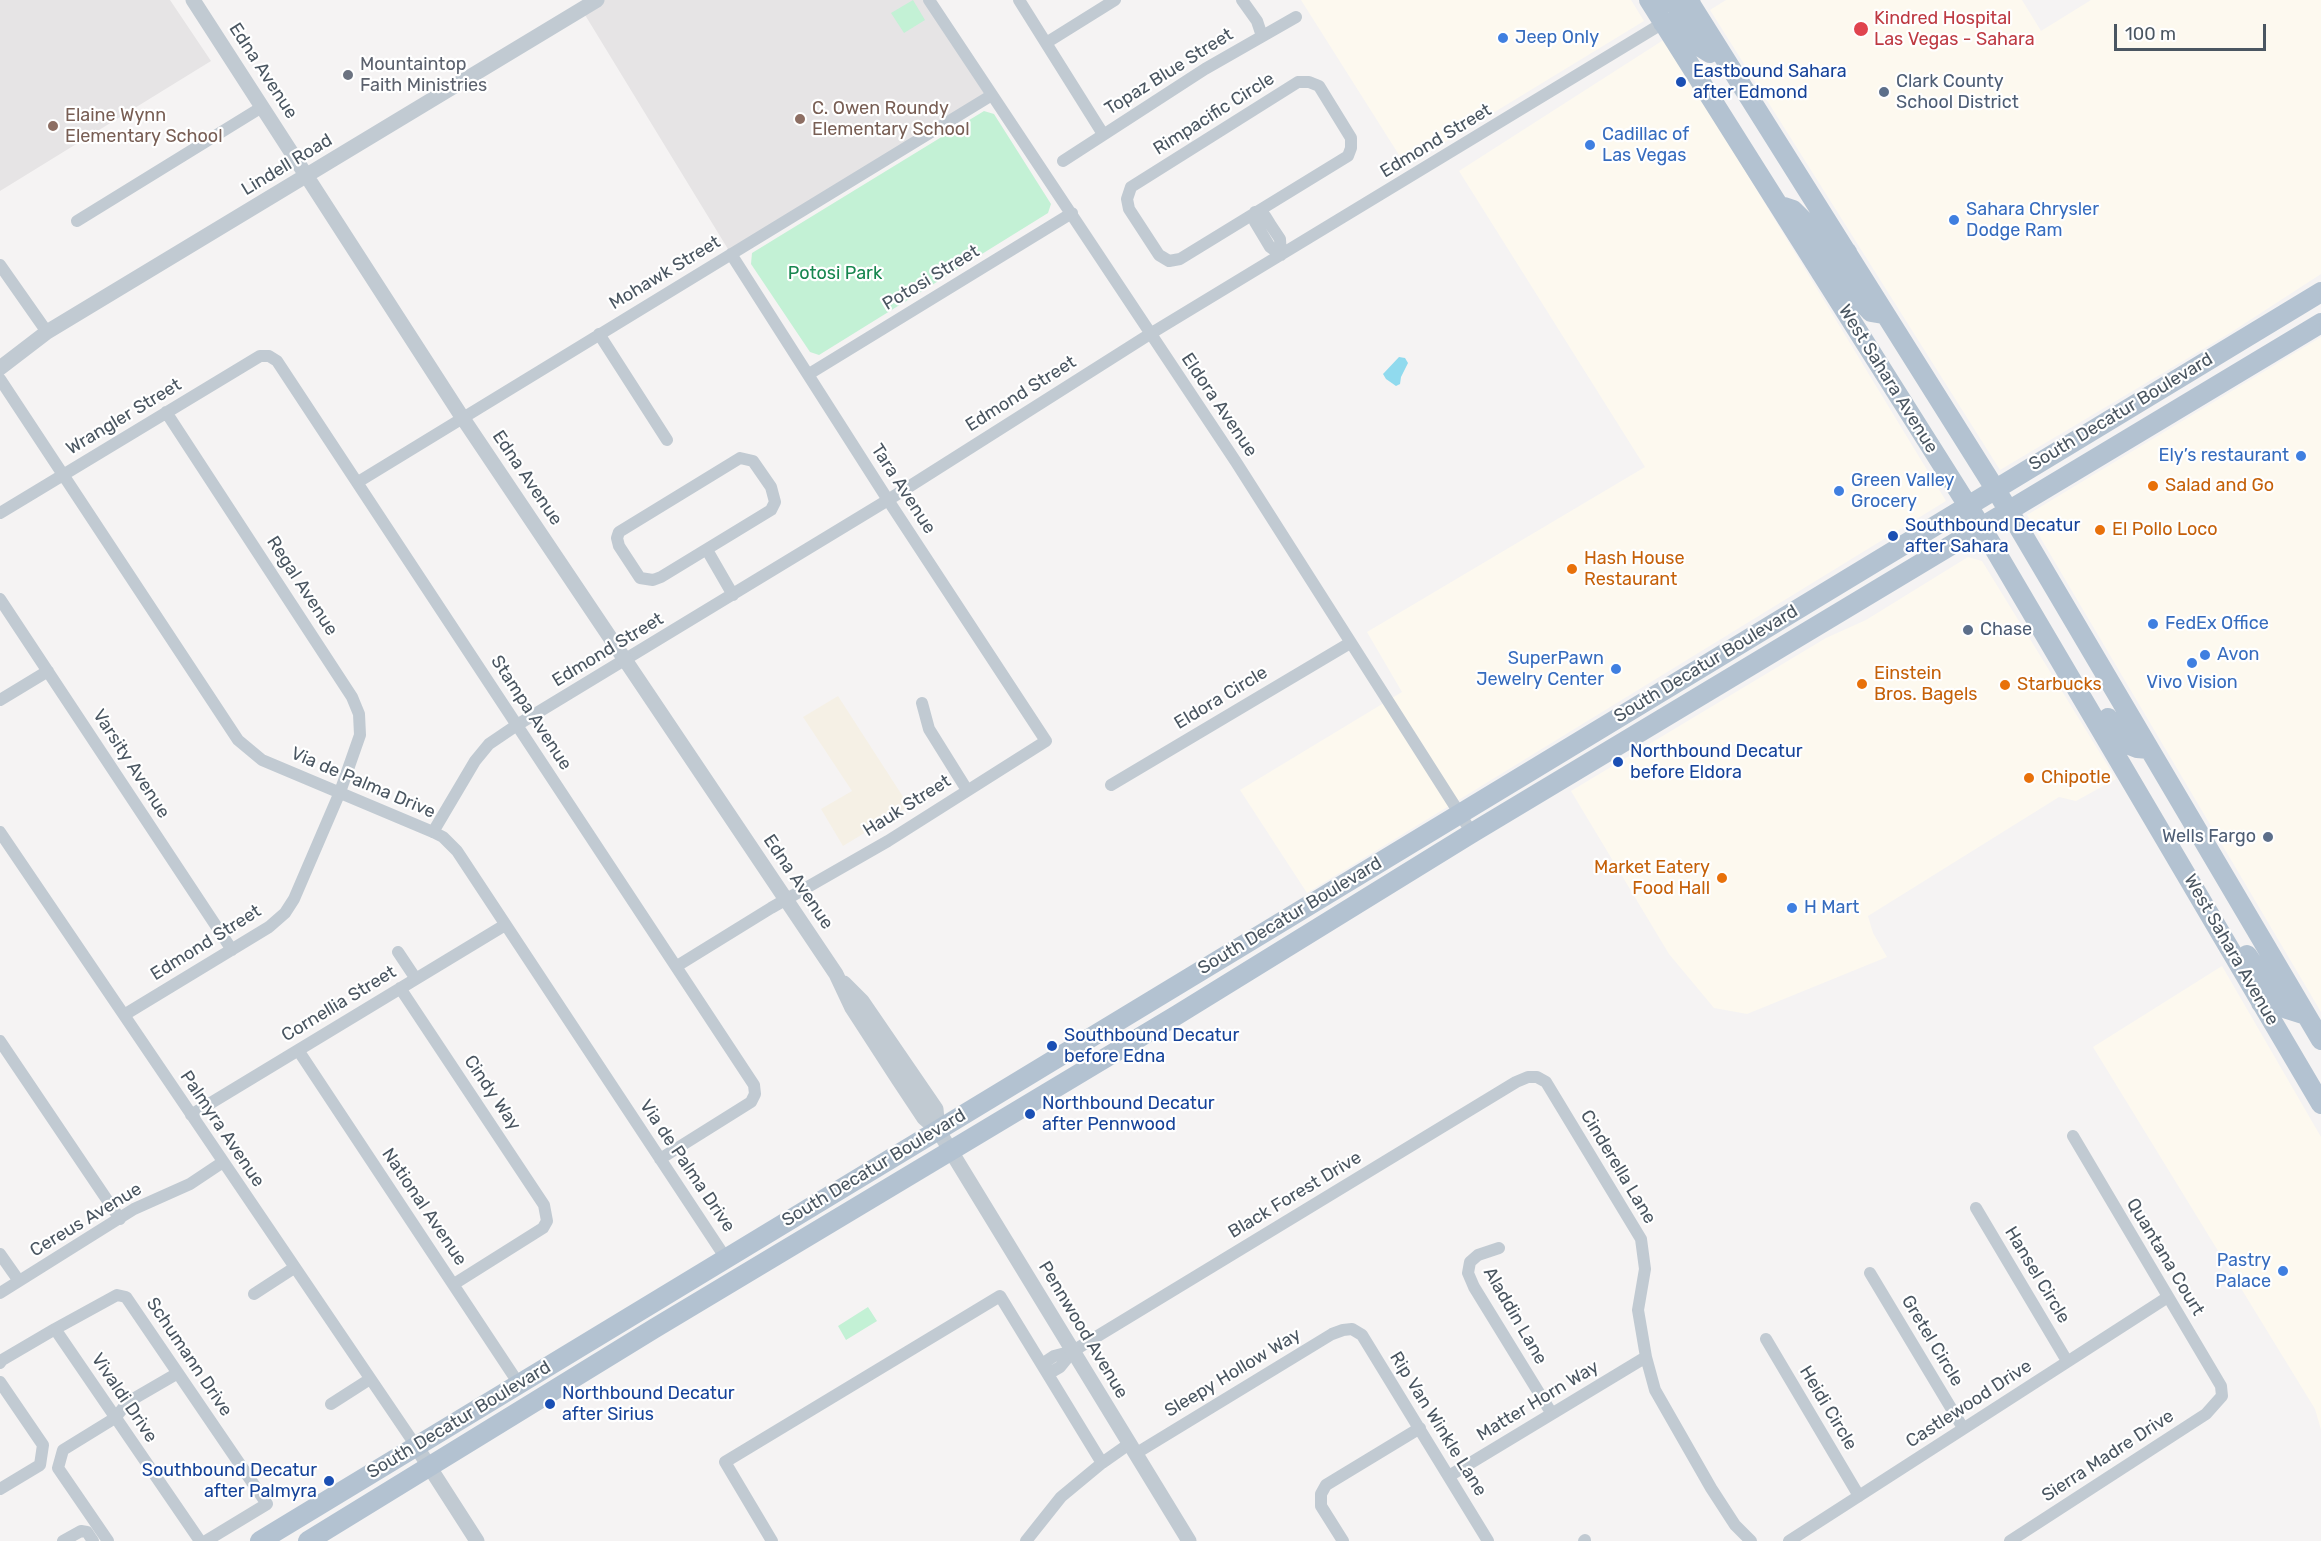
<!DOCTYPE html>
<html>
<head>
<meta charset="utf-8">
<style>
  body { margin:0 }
  #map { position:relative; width:2321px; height:1541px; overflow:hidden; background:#f5f3f3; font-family:Rubik,sans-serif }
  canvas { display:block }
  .scale { position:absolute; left:2114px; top:24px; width:152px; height:27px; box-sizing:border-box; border:3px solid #4a5661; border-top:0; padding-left:8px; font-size:18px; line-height:21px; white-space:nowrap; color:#4a5661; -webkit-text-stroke:4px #fff; paint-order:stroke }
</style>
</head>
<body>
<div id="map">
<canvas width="2321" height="1541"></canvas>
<div class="scale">100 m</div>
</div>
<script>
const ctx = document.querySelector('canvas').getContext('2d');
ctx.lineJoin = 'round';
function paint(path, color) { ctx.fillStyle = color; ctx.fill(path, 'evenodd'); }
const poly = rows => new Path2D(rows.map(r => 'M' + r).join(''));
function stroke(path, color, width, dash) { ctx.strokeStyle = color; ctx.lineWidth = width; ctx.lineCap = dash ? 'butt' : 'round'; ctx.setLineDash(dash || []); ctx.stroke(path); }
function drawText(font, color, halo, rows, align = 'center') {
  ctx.font = font + ' Rubik,sans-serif'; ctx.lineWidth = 4.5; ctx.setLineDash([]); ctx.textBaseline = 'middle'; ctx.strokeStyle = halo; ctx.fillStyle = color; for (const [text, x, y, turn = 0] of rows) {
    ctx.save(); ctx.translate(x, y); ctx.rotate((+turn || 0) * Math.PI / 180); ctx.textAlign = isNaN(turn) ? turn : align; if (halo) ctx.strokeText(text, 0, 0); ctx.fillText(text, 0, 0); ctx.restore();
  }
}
paint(poly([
  [1301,0,1631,0,1644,21,1406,166],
  [1726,0,2022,0,2041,31,2091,0,2321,0,2321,274,2230,333,2000,470,1710,10],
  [1665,39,1946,501,1307,893,1240,790,1402,692,1367,632,1645,467,1459,171],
  [2321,337,2321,1012,2027,515],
  [1968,557,1982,561,2116,779,2076,801,2059,797,1868,916,1873,933,1887,957,1747,1014,1714,1008,1669,954,1571,791,1826,638,1866,620],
  [2222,966,2321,1137,2321,1430,2315,1409,2093,1047]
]), '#fdf9ef');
paint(poly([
  [0,0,170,0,211,61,0,191],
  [597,0,930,0,992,95,731,254,582,10]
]), '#e6e4e5');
paint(poly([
  [913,0,925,20,904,33,891,13],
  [984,111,994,114,1051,204,1048,213,819,355,810,352,751,264,752,253],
  [868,1307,877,1321,846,1340,838,1326]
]), '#c3f1d5');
paint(poly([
  [838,696,909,806,843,846,821,809,852,791,803,717]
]), '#f5f0e5');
paint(poly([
  [1399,357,1405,358,1408,363,1401,377,1400,384,1396,386,1386,379,1383,374]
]), '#90daee');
stroke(poly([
  [929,0,1236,462,1472,833],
  [1019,0,1103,134],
  [1242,0,1257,21,1262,36],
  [1046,43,1115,0],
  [1298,82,1309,82,1319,86,1351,138,1351,148,1348,156,1180,259,1169,261,1159,255,1129,209,1127,199,1131,187,1298,82],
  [1063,161,1205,69,1296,17],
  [1255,212,1265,216,1270,224,1280,239,1281,255,1270,247,1255,222,1255,212],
  [77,221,262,107],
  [0,265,47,332],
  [599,334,667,440],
  [809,374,1072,213],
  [0,379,238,740,262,760,433,832,443,837,457,851,725,1257],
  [740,458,753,461,771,487,775,502,771,510,661,577,653,580,640,578,619,546,617,538,619,532,740,458],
  [358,482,992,95],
  [0,513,260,356,269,356,277,361,754,1085,755,1094,751,1102,660,1159],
  [707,550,733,595],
  [0,599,232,950],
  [0,700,48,671],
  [922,703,929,729,967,790],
  [1111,785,1350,643],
  [0,832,416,1446],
  [433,832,475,761,489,744,517,725,888,500,1150,334,1663,23],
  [398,952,416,979],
  [677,966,771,908,888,841,1046,741,888,500,731,254],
  [400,988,544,1205,547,1221,543,1228,454,1284],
  [124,1015,269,927,285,913,294,899,340,792,360,735,359,714,352,697,166,412],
  [0,1041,120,1219],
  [298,1050,519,1384],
  [191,1115,505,925],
  [1976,1208,2067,1361],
  [1499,1248,1478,1255,1470,1262,1468,1273,1474,1287,1552,1414],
  [0,1254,19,1281],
  [1870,1273,1963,1428],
  [0,1293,134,1209,190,1184,223,1162],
  [254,1294,294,1268],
  [55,1329,117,1295,126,1297,267,1504,206,1541],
  [1766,1339,1859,1496],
  [0,1363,2,1360,55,1329,200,1541],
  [1042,1364,1054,1356,1073,1351,1516,1082,1528,1077,1537,1077,1546,1082,1641,1239,1645,1269,1638,1310,1646,1357,1655,1390,1711,1488,1735,1525,1751,1541],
  [1048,1374,1060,1367,1073,1351],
  [0,1382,43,1445,40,1465,0,1489],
  [331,1404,370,1379],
  [1135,1454,1332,1334,1343,1330,1352,1329,1362,1335,1488,1541],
  [1449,1476,1646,1357],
  [63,1541,81,1531,87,1532,93,1541],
  [108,1541,58,1468,63,1450,115,1418,128,1402,178,1373],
  [772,1541,725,1462,1000,1296,1102,1463,1129,1444],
  [1026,1541,1061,1497,1102,1463],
  [1343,1541,1321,1506,1321,1494,1326,1485,1420,1428],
  [1584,1541,1585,1540],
  [1789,1541,2168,1297],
  [2010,1541,2206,1414,2222,1396,2221,1386,2073,1136]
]), '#c1cad2', 12);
stroke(poly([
  [193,0,462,417,836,974,852,1008,898,1079,924,1118,938,1130,1189,1541],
  [0,368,47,332,597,0],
  [844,983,862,1001,936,1109,938,1130],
  [416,1446,477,1541]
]), '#c1cad2', 15);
stroke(poly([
  [1649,0,1982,528,2321,1104],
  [1665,0,1678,5,1691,4],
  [1688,0,2009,511,2321,1040],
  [1663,23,1677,21,1685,24,1702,48,1710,53],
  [1784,207,1793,210,1807,224,1829,252,1835,256,1847,252],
  [1821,273,1831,269,1841,273,1857,297,1871,312,1883,314],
  [2108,718,2119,736,2127,744,2137,748,2149,749],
  [2247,955,2260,974,2272,986,2279,988,2289,986],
  [2261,1003,2273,997,2287,1009,2306,1015],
  [260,1541,2321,292],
  [308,1541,655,1328,1177,1015,1472,833,2321,323]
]), '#b3c2d1', 20);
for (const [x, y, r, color] of [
  [1861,29,8,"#e0444e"],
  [1503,38,6,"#3f7fe0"],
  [348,75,6,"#6b7280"],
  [1681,82,6,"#1a4fb4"],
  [1884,92,6,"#5c6f8a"],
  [800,119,6,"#8d6e63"],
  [53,126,6,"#8d6e63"],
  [1590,145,6,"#3f7fe0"],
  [1954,220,6,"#3f7fe0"],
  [2301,456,6,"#3f7fe0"],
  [2153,486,6,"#e8710a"],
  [1839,491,6,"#3f7fe0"],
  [2100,530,6,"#e8710a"],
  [1893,536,6,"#1a4fb4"],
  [1572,569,6,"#e8710a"],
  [2153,624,6,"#3f7fe0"],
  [1968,630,6,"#5c6f8a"],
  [2205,655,6,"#3f7fe0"],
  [2192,663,6,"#3f7fe0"],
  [1616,669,6,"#3f7fe0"],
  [1862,684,6,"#e8710a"],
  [2005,685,6,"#e8710a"],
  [1618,762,6,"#1a4fb4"],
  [2029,778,6,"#e8710a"],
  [2268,837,6,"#5c6f8a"],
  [1722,878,6,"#e8710a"],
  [1792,908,6,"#3f7fe0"],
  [1052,1046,6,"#1a4fb4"],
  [1030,1114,6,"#1a4fb4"],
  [2283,1271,6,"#3f7fe0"],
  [550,1404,6,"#1a4fb4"],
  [329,1481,6,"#1a4fb4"]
]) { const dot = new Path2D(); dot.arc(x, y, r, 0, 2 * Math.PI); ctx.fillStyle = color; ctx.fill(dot); stroke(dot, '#fff', 2); }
drawText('18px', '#be3a42', '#fff', [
  ["Kindred Hospital",1874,19],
  ["Las Vegas - Sahara",1874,40]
], 'left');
drawText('18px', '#366cbe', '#fff', [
  ["Jeep Only",1515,38],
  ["Cadillac of",1602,135],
  ["Las Vegas",1602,156],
  ["Sahara Chrysler",1966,210],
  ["Dodge Ram",1966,231],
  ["Ely’s restaurant",2289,456,"right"],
  ["Green Valley",1851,481],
  ["Grocery",1851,502],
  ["FedEx Office",2165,624],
  ["Avon",2217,655],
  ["SuperPawn",1604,659,"right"],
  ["Jewelry Center",1604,680,"right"],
  ["Vivo Vision",2192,683,"center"],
  ["H Mart",1804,908],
  ["Pastry",2271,1261,"right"],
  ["Palace",2271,1282,"right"]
], 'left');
drawText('18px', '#5b616d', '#fff', [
  ["Mountaintop",360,65],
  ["Faith Ministries",360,86]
], 'left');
drawText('18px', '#4a5661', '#fff', [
  ["Edna Avenue",263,71,57],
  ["Topaz Blue Street",1169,72,-32],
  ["Rimpacific Circle",1214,114,-32],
  ["Edmond Street",1436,141,-31],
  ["Lindell Road",287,165,-31],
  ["Mohawk Street",665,273,-31],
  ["Potosi Street",931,278,-31],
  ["West Sahara Avenue",1888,379,58],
  ["Edmond Street",1021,394,-32],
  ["Eldora Avenue",1219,405,56],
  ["South Decatur Boulevard",2121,412,-31],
  ["Wrangler Street",124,417,-31],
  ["Edna Avenue",527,478,56],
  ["Tara Avenue",903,489,57],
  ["Regal Avenue",302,586,57],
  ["Edmond Street",608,650,-31],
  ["South Decatur Boulevard",1706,664,-31],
  ["Eldora Circle",1221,698,-31],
  ["Stampa Avenue",531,713,57],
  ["Varsity Avenue",131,764,57],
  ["Via de Palma Drive",363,783,23],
  ["Hauk Street",907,806,-32],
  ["Edna Avenue",798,882,56],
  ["South Decatur Boulevard",1290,916,-31],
  ["Edmond Street",206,943,-32],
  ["West Sahara Avenue",2231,950,60],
  ["Cornellia Street",339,1004,-31],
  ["Cindy Way",492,1093,56],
  ["Palmyra Avenue",222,1129,56],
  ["Via de Palma Drive",687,1166,56],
  ["Cinderella Lane",1618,1167,59],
  ["South Decatur Boulevard",874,1168,-31],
  ["Black Forest Drive",1295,1195,-31],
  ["National Avenue",424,1207,56],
  ["Cereus Avenue",86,1220,-31],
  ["Quantana Court",2165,1257,59],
  ["Hansel Circle",2037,1275,59],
  ["Aladdin Lane",1515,1316,60],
  ["Pennwood Avenue",1083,1330,59],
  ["Gretel Circle",1932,1341,59],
  ["Schumann Drive",189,1357,56],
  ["Sleepy Hollow Way",1233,1373,-31],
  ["Vivaldi Drive",124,1398,56],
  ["Matter Horn Way",1538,1401,-31],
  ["Castlewood Drive",1969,1404,-33],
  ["Heidi Circle",1828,1408,59],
  ["South Decatur Boulevard",459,1420,-31],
  ["Rip Van Winkle Lane",1438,1424,58],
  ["Sierra Madre Drive",2108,1456,-33]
]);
drawText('18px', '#164399', '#fff', [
  ["Eastbound Sahara",1693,72],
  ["after Edmond",1693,93],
  ["Southbound Decatur",1905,526],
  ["after Sahara",1905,547],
  ["Northbound Decatur",1630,752],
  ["before Eldora",1630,773],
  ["Southbound Decatur",1064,1036],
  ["before Edna",1064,1057],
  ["Northbound Decatur",1042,1104],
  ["after Pennwood",1042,1125],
  ["Northbound Decatur",562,1394],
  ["after Sirius",562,1415],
  ["Southbound Decatur",317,1471,"right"],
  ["after Palmyra",317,1492,"right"]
], 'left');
drawText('18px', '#4e5e75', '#fff', [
  ["Clark County",1896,82],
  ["School District",1896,103],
  ["Chase",1980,630],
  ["Wells Fargo",2256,837,"right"]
], 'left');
drawText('18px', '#785e54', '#fff', [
  ["C. Owen Roundy",812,109],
  ["Elementary School",812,130],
  ["Elaine Wynn",65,116],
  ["Elementary School",65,137]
], 'left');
drawText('18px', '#17864f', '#fff', [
  ["Potosi Park",835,274]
]);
drawText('18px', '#c56008', '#fff', [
  ["Salad and Go",2165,486],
  ["El Pollo Loco",2112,530],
  ["Hash House",1584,559],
  ["Restaurant",1584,580],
  ["Einstein",1874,674],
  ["Bros. Bagels",1874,695],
  ["Starbucks",2017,685],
  ["Chipotle",2041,778],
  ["Market Eatery",1710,868,"right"],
  ["Food Hall",1710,889,"right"]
], 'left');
</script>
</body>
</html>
